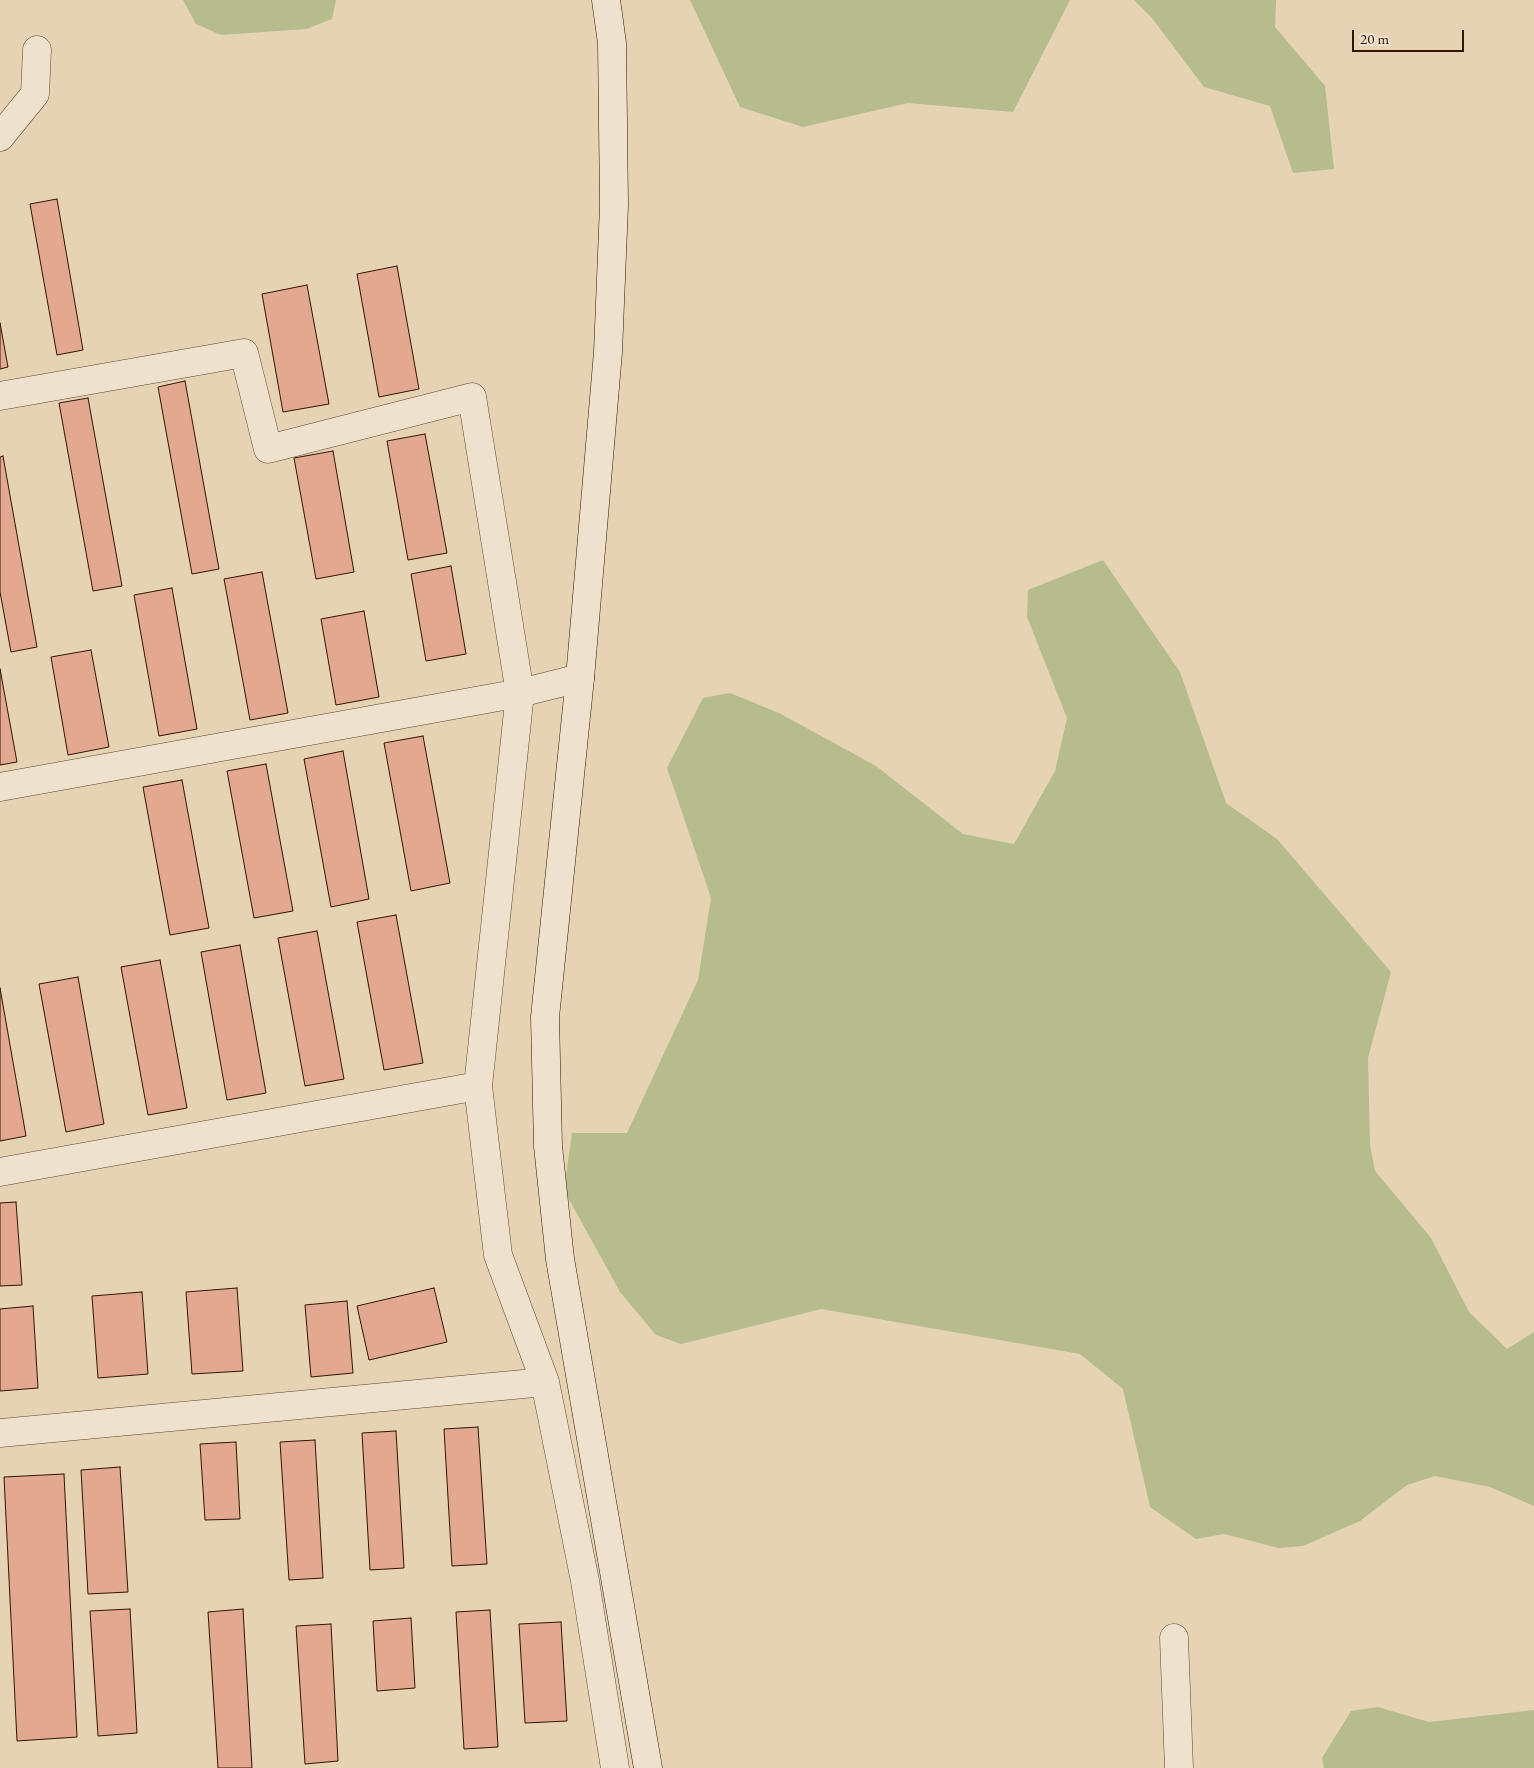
<!DOCTYPE html>
<html>
<head>
<meta charset="utf-8">
<style>
  body { margin:0 }
  #map { position:relative; width:1534px; height:1768px; overflow:hidden; background:#e5d3b4; font-family:"EB Garamond",serif }
  canvas { display:block }
  .scale { position:absolute; left:1352px; top:30px; width:112px; height:22px; box-sizing:border-box; border:2px solid #321400; border-top:0; padding-left:6px; font-size:15px; line-height:18px; white-space:nowrap; color:#321400; -webkit-text-stroke:4px #eee2ce; paint-order:stroke }
</style>
</head>
<body>
<div id="map">
<canvas width="1534" height="1768"></canvas>
<div class="scale">20 m</div>
</div>
<script>
const ctx = document.querySelector('canvas').getContext('2d');
ctx.lineJoin = 'round';
function paint(path, color) { ctx.fillStyle = color; ctx.fill(path, 'evenodd'); }
const poly = rows => new Path2D(rows.map(r => 'M' + r).join(''));
function stroke(path, color, width, dash) { ctx.strokeStyle = color; ctx.lineWidth = width; ctx.lineCap = dash ? 'butt' : 'round'; ctx.setLineDash(dash || []); ctx.stroke(path); }
paint(poly([
  [183,0,336,0,332,19,306,29,221,35,196,24],
  [690,0,1070,0,1013,112,908,103,803,127,740,107],
  [1134,0,1276,0,1275,27,1325,86,1334,169,1293,173,1270,106,1204,87,1152,18],
  [1103,560,1180,672,1226,803,1277,839,1391,972,1368,1058,1370,1145,1375,1171,1431,1238,1469,1312,1507,1349,1534,1332,1534,1506,1490,1487,1435,1476,1407,1485,1360,1521,1303,1546,1279,1548,1224,1534,1196,1539,1150,1507,1123,1389,1080,1354,821,1309,681,1344,656,1335,620,1292,564,1190,572,1133,627,1133,698,980,711,898,667,768,703,698,730,693,779,713,876,766,963,834,1014,844,1055,771,1067,718,1027,617,1028,590],
  [1378,1707,1429,1722,1534,1710,1534,1768,1324,1768,1322,1758,1351,1711]
]), '#b6bc8c');
const building = poly([
  [57,199,83,350,57,355,30,204,57,199],
  [397,266,419,389,379,397,357,274,397,266],
  [307,285,329,404,283,412,262,294,307,285],
  [0,323,8,367,0,369,0,323],
  [185,381,219,569,192,574,158,387,185,381],
  [88,398,122,586,93,591,59,403,88,398],
  [425,434,447,553,408,560,387,441,425,434],
  [333,451,354,572,316,579,294,458,333,451],
  [3,456,37,647,11,652,0,592,0,457,3,456],
  [451,566,466,654,426,661,411,574,451,566],
  [262,572,288,713,250,720,224,579,262,572],
  [172,588,197,729,159,736,134,595,172,588],
  [364,611,379,697,336,705,321,619,364,611],
  [91,650,109,747,68,755,51,657,91,650],
  [0,669,17,762,0,765,0,669],
  [423,736,450,883,411,891,384,743,423,736],
  [343,751,369,899,331,907,304,759,343,751],
  [266,764,293,911,254,918,227,771,266,764],
  [182,780,209,928,170,935,143,787,182,780],
  [396,915,423,1063,384,1070,357,922,396,915],
  [317,931,344,1079,305,1086,278,938,317,931],
  [240,945,266,1093,227,1100,201,952,240,945],
  [160,960,187,1108,148,1115,121,967,160,960],
  [78,977,104,1124,66,1132,39,984,78,977],
  [0,988,26,1136,0,1141,0,988],
  [16,1202,22,1285,0,1286,0,1203,16,1202],
  [237,1288,243,1371,192,1374,186,1292,237,1288],
  [434,1288,447,1342,369,1360,357,1306,434,1288],
  [142,1292,148,1374,98,1378,92,1296,142,1292],
  [347,1301,353,1373,311,1377,305,1305,347,1301],
  [33,1306,38,1388,0,1391,0,1309,33,1306],
  [478,1427,487,1564,452,1566,444,1429,478,1427],
  [396,1431,404,1568,370,1570,362,1433,396,1431],
  [315,1440,323,1578,289,1580,280,1442,315,1440],
  [236,1442,240,1519,205,1520,200,1444,236,1442],
  [120,1467,128,1592,88,1594,81,1470,120,1467],
  [64,1474,77,1737,17,1741,4,1477,64,1474],
  [130,1609,137,1733,98,1736,90,1611,130,1609],
  [243,1609,252,1768,218,1768,208,1612,243,1609],
  [490,1610,498,1747,464,1749,456,1612,490,1610],
  [411,1618,415,1688,377,1691,373,1621,411,1618],
  [561,1622,567,1721,525,1723,519,1624,561,1622],
  [331,1624,338,1761,305,1764,296,1626,331,1624]
]);
paint(building, '#e2a990');
stroke(building, '#321400', 1);
const street = poly([
  [0,137,35,94,37,50],
  [0,396,244,353,268,449,472,397,520,693,478,1086,498,1255,545,1382,585,1581,615,1768],
  [0,787,520,693,580,678],
  [0,1172,478,1086],
  [0,1433,545,1382],
  [1174,1638,1179,1768]
]);
const secondary = poly([
  [606,0,612,43,614,205,608,352,580,678,545,1017,548,1146,560,1259,648,1768]
]);
stroke(street, '#5f442d', 29);
stroke(secondary, '#321400', 29);
stroke(street, '#eee2ce', 28);
stroke(secondary, '#eee2ce', 28);
</script>
</body>
</html>
